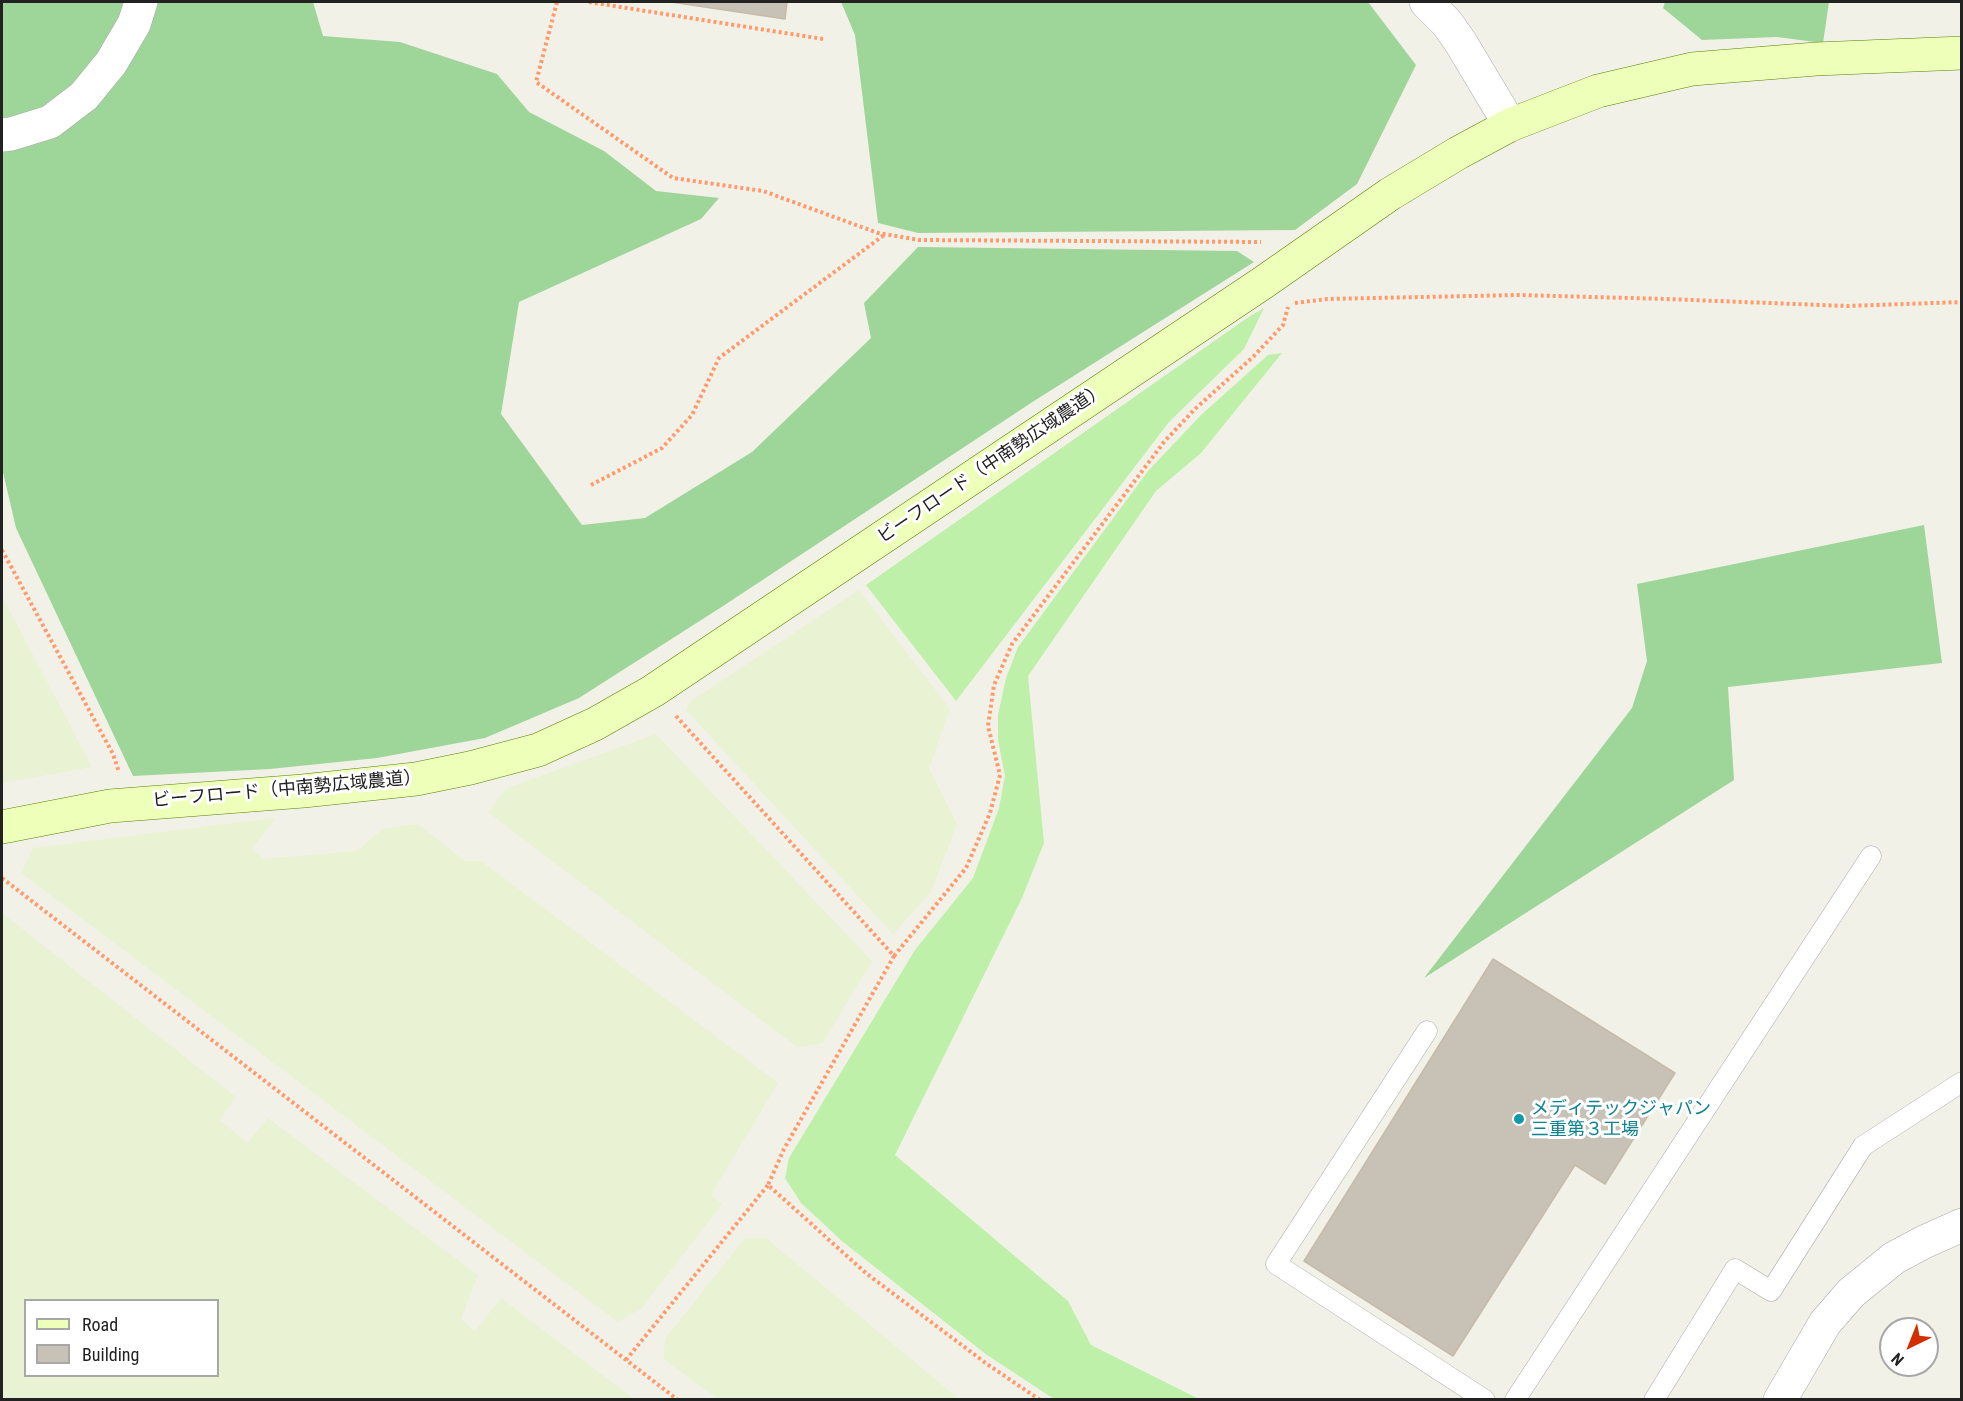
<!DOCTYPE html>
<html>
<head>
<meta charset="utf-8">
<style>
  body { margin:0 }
  #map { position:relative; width:1963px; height:1401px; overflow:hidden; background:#f2f1e8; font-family:"Roboto Condensed",sans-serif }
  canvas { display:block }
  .frame { position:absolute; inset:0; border:3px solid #222; pointer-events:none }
  .legend { position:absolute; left:24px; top:1299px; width:195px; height:78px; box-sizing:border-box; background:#fff; border:2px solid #a7a7a7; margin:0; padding:8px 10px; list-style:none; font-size:18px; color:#222 }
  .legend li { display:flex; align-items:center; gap:12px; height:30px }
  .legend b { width:30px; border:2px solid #a7a7a7 }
  .north { position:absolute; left:1879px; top:1317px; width:60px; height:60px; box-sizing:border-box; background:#fff; border:2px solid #a7a7a7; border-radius:50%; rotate:223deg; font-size:16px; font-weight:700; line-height:24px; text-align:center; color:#222 }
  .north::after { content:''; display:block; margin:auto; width:21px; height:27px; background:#d32d00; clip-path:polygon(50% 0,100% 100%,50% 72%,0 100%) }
</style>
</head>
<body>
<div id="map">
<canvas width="1963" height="1401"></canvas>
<div class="frame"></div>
<ul class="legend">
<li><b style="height:8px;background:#edffb9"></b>Road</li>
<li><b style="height:16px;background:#c8c1b6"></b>Building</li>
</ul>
<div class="north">N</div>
</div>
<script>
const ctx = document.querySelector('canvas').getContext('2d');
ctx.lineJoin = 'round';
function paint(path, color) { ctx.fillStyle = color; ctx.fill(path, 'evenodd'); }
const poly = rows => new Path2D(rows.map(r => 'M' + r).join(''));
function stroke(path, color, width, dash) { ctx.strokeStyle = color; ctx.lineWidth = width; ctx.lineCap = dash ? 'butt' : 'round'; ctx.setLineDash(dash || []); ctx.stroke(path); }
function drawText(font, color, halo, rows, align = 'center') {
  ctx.font = font + ' "Roboto Condensed","Noto Sans JP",sans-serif'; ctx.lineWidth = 6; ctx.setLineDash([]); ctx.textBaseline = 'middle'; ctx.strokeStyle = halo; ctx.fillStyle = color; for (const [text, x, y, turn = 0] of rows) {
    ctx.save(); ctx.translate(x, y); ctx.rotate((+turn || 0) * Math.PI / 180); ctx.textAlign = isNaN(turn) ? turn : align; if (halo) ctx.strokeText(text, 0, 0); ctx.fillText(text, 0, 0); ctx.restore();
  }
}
paint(poly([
  [859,590,950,709,929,768,957,824,931,892,893,934,686,710,691,701],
  [2,596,92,767,2,783],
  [656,734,872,961,823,1043,797,1047,489,813,505,789],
  [275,818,252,849,264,859,357,851,383,829,418,824,465,861,481,861,778,1083,711,1195,722,1204,642,1308,618,1322,21,873,33,848],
  [2,913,236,1097,220,1120,247,1143,268,1118,478,1275,461,1319,475,1331,501,1298,634,1399,2,1399],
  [218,1300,218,1376,26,1376,26,1300],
  [745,1238,766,1238,959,1399,717,1399,664,1359,665,1339]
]), '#e9f2d2');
paint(poly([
  [1264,308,1244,349,1169,422,956,701,866,585,1250,316],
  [1282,353,1201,453,1156,491,1028,676,1044,843,1022,898,895,1155,1068,1301,1091,1345,1199,1399,1054,1399,987,1355,843,1242,801,1203,785,1178,789,1158,915,950,973,878,999,808,1005,776,998,740,998,715,1006,678,1018,647,1148,471,1201,415,1268,355]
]), '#bef0aa');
paint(poly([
  [2,2,313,2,323,36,400,42,497,74,529,112,604,151,656,191,719,198,701,219,519,302,501,414,582,525,645,518,752,452,871,338,864,303,918,247,1237,251,1254,262,1034,401,720,608,579,698,485,738,377,758,270,769,133,776,16,528,2,468],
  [841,2,1368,2,1416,65,1357,184,1295,230,918,233,878,223,855,35],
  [1665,2,1829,2,1823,43,1777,37,1702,40,1663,8],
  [1924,525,1942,663,1728,687,1734,780,1424,978,1632,708,1647,661,1637,584]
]), '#9ed599');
const building = poly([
  [671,2,787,2,785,19,671,2],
  [1493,959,1675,1073,1605,1184,1575,1165,1453,1356,1304,1261,1493,959]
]);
paint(building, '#c8c1b6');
stroke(building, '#c6bba8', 1.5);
const lane = poly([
  [1427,1031,1276,1264,1485,1400],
  [1515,1400,1871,856],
  [1654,1400,1735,1269,1771,1291,1863,1146,1962,1082]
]);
const street = poly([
  [1426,2,1447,23,1461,43,1510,125],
  [2,135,11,134,50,122,84,96,111,63,134,24,141,2],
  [1780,1400,1825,1323,1851,1293,1894,1258,1924,1242,1962,1225]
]);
const secondary = poly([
  [2,827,110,806,303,791,416,779,470,768,538,750,595,724,653,691,1264,282,1390,194,1458,153,1510,125,1598,91,1692,69,1816,59,1962,53]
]);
stroke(lane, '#a9a9a9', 21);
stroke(street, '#a9a9a9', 34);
stroke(secondary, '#588100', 34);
stroke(poly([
  [557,2,536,82,673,178,763,191,878,233,919,240,1261,242],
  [589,2,823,39],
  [1295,303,1327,299,1519,295,1666,299,1847,306,1962,302],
  [591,485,662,448,692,415,719,358,884,235],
  [2,550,113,754,119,772],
  [676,716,894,956,784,1149,768,1185,867,1274,987,1364,1040,1400],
  [2,878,678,1400],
  [894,956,966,868,990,813,1000,775,988,726,994,685,1012,644,1164,442,1194,410,1254,356,1283,325,1288,307],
  [626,1360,768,1185]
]), '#ff9a6c', 4, [3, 3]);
stroke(lane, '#fff', 20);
stroke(street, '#fff', 33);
stroke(secondary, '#edffb9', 33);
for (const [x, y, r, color] of [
  [1519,1119,6,"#0f9aa8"]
]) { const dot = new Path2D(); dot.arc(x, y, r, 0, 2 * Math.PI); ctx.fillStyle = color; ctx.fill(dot); stroke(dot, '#fff', 2); }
drawText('18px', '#222', '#fff', [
  ["ビーフロード（中南勢広域農道）",992,464,-34],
  ["ビーフロード（中南勢広域農道）",287,790,-5]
]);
drawText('18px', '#0d838f', '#fff', [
  ["メディテックジャパン",1531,1109],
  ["三重第３工場",1531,1130]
], 'left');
</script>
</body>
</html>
